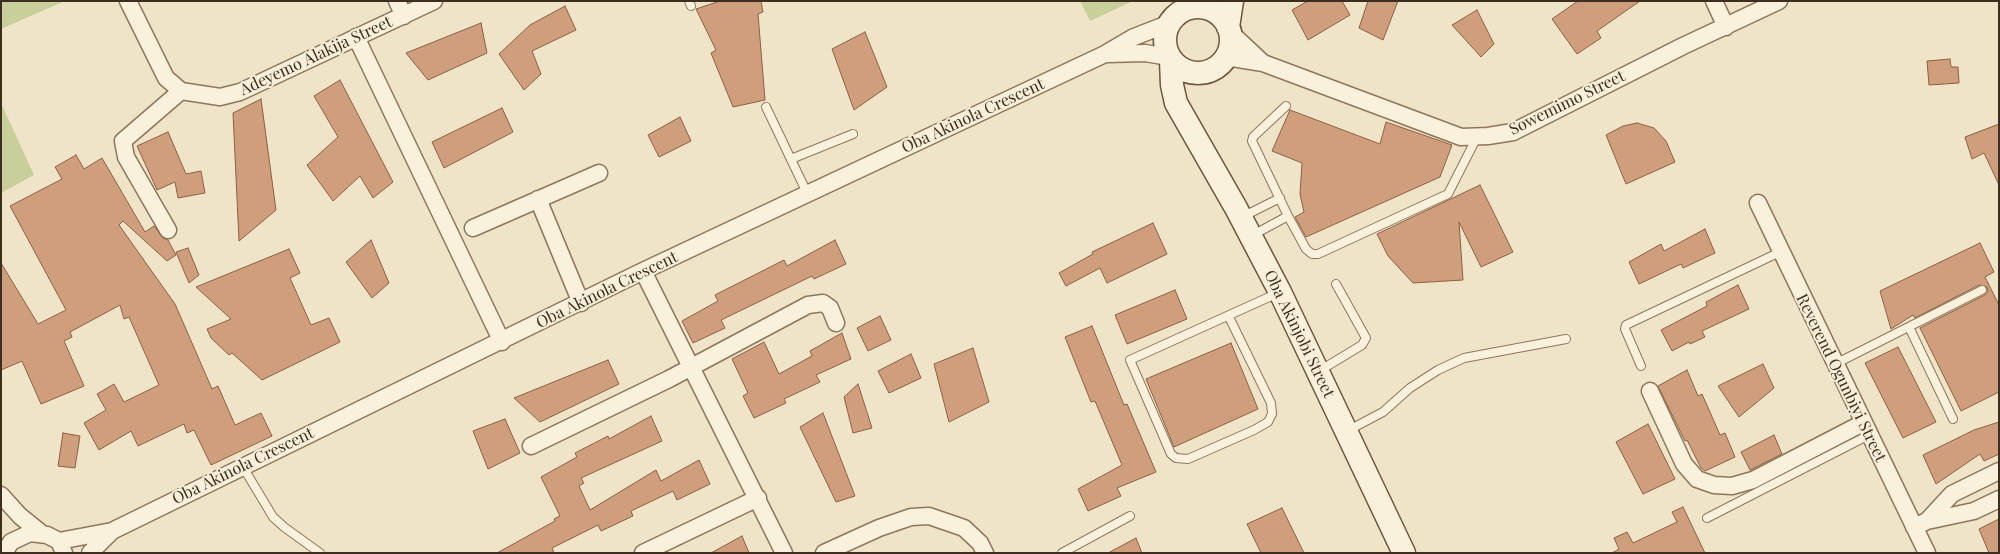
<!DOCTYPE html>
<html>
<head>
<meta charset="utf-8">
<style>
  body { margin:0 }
  #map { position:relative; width:2000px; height:554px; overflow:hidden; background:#f0e4c8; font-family:"Playfair Display",serif }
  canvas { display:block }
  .frame { position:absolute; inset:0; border:2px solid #3d2e20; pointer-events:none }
</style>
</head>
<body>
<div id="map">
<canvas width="2000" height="554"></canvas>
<div class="frame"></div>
</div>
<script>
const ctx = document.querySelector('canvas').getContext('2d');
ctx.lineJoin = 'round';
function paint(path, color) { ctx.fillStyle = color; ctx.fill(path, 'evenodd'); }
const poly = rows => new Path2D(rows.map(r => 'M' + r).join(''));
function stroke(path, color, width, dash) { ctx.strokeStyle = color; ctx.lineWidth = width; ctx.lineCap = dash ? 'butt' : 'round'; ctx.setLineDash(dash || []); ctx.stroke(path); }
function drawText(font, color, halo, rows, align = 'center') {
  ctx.font = font + ' "Playfair Display",serif'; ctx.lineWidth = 4; ctx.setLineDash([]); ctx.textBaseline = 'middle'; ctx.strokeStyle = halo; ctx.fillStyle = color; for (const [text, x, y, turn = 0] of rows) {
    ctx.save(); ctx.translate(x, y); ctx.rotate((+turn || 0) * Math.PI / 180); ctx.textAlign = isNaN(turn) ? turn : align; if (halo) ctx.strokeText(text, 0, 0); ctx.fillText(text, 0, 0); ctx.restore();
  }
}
paint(poly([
  [1,1,65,1,1,29],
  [1080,1,1133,1,1090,21],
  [1,103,34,175,1,193]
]), '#c9cf9b');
const building = poly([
  [720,1,761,1,763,12,758,14,765,100,733,107,711,53,716,50,696,9,720,1],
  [1308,1,1342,1,1350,15,1308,40,1292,10,1308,1],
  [1368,1,1398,1,1383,40,1359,28,1368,1],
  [1578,1,1640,1,1597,31,1601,38,1577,54,1552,19,1578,1],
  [565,6,576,30,532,51,541,74,524,90,499,54,530,25,565,6],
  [1477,10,1494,44,1481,57,1452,25,1477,10],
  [481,23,487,53,428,80,406,53,481,23],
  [865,32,887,87,854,110,832,49,865,32],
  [1950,59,1951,67,1958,67,1959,83,1929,85,1927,61,1950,59],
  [340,80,393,182,373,198,360,176,333,201,307,165,338,137,314,96,340,80],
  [261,99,276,210,239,241,233,113,261,99],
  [502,108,513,132,444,168,432,142,502,108],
  [1290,110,1380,144,1386,122,1452,145,1440,177,1306,237,1295,217,1304,212,1300,194,1302,163,1272,151,1290,110],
  [680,117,691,141,659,157,648,135,680,117],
  [1637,123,1654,128,1666,141,1675,162,1626,184,1606,135,1623,126,1637,123],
  [1999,124,1999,185,1984,153,1972,159,1965,137,1999,124],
  [168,132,186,174,201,171,205,193,178,198,175,182,157,190,137,146,168,132],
  [76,155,84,169,102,158,145,232,154,226,163,238,168,240,176,255,167,261,123,221,119,225,175,304,212,389,218,386,235,425,261,413,272,436,211,465,194,430,187,433,184,424,138,446,131,431,99,450,84,423,106,410,97,394,114,384,124,402,159,385,129,317,124,319,120,305,70,332,72,337,64,341,84,386,41,404,22,361,1,370,1,263,38,324,66,310,10,206,62,179,55,167,76,155],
  [1480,185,1513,252,1481,267,1459,222,1463,280,1413,283,1388,256,1377,234,1480,185],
  [1153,223,1167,254,1107,283,1100,268,1066,286,1059,273,1093,254,1092,252,1153,223],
  [1705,229,1715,253,1683,268,1681,264,1639,284,1629,262,1661,244,1664,251,1705,229],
  [371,240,389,283,372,298,346,262,371,240],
  [835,240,846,264,814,279,812,276,721,320,725,328,693,343,682,321,718,301,715,295,784,260,787,266,835,240],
  [1980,243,1994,272,1985,277,1999,305,1999,392,1961,411,1920,328,1985,295,1988,291,1987,287,1979,285,1915,318,1913,315,1891,329,1880,291,1980,243],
  [188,248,199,275,189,283,176,252,188,248],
  [289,249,300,273,290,278,311,325,329,318,340,342,262,380,232,353,229,355,211,338,207,329,231,319,196,287,289,249],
  [1738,285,1749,309,1702,331,1705,337,1690,344,1689,342,1672,351,1661,330,1707,306,1706,302,1738,285],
  [1175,290,1187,319,1127,344,1115,315,1175,290],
  [880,316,891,340,868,351,857,328,880,316],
  [1092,326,1124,405,1127,404,1156,472,1117,488,1121,496,1088,511,1078,489,1122,465,1095,401,1091,402,1065,337,1092,326],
  [842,333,851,359,816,375,820,382,784,399,786,403,754,418,743,396,748,393,732,359,764,342,779,374,812,356,810,351,842,333],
  [1231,343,1258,409,1174,447,1146,379,1231,343],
  [1898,347,1936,422,1903,438,1865,363,1898,347],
  [973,348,989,402,949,422,934,364,973,348],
  [911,354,921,378,889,393,878,371,911,354],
  [608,360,619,384,540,422,514,398,608,360],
  [1763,364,1774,388,1739,417,1718,386,1763,364],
  [1687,370,1698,396,1702,394,1720,435,1725,433,1735,457,1705,471,1701,468,1687,440,1685,441,1658,386,1687,370],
  [858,384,872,428,853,433,844,397,858,384],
  [823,413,855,496,836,502,800,427,823,413],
  [651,416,662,441,581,478,584,483,579,486,590,510,656,470,661,481,699,460,710,484,677,500,673,491,631,511,633,516,601,531,598,525,552,548,554,553,497,553,555,521,554,519,560,516,541,477,577,457,575,453,608,436,609,439,651,416],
  [505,419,520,453,488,469,473,431,505,419],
  [1999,422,1999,454,1984,461,1980,454,1936,484,1923,455,1974,430,1999,422],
  [1648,424,1675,479,1643,494,1616,442,1648,424],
  [63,433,80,436,75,468,58,466,63,433],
  [1774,435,1782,454,1750,470,1741,452,1774,435],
  [1683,507,1705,553,1612,553,1619,549,1614,538,1627,532,1633,543,1677,522,1672,512,1683,507],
  [1282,508,1304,553,1261,553,1247,524,1282,508],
  [1999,519,1999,553,1989,553,1979,529,1999,519],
  [742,536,749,553,711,553,742,536],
  [1136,538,1142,553,1108,553,1136,538]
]);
paint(building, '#cf9f7d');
stroke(building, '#8d5f41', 1);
const lane = poly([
  [689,1,691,6],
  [1286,106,1253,137,1252,141,1288,216,1306,249,1312,254,1318,254,1448,194,1477,137],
  [766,107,808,195],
  [791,159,853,134],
  [1242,217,1280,198],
  [1253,235,1288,216],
  [1229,317,1271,403,1272,414,1268,422,1254,430,1188,459,1176,458,1171,454,1130,360,1278,293],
  [1909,327,1953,419],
  [1835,364,1982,290],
  [1641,366,1625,329,1626,325,1780,252],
  [1319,371,1362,345,1366,338,1336,284],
  [1349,430,1383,412,1410,388,1438,370,1464,358,1566,339],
  [243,467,273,517,284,527,320,553],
  [1707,518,1869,435],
  [1062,553,1130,516]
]);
const street = poly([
  [128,1,166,78,181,91,220,97,240,92,434,1],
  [397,1,404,16],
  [1714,1,1726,27],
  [1230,32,1263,63],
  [356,37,502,342],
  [1107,54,1145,53,1169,57],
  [1226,57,1263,63,1461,137,1488,136,1513,132,1683,46,1779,1],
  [538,199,581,303],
  [1758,203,1927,553],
  [473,228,599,173],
  [168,230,126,157,123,141,181,91],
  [643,271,784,553],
  [1650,391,1684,464,1697,479,1714,485,1732,486,1753,480,1863,423],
  [531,446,669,379,808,305,823,303,830,308,836,323],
  [1,495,20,516,41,533],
  [1927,521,1952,494,1999,471],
  [1914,527,1927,521,1974,511,1999,499],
  [59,541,112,531,643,271,1105,54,1134,37,1170,23],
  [4,553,11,542,30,533,47,535,59,541,64,553],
  [90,553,112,531],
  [643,553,758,498],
  [824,553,879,528,911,517,929,516,964,528,980,543,985,553]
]);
const secondary = poly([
  '1165 40a33 33 0 1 1 66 0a33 33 0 1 1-66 0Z',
  [1228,27,1232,1],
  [1171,60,1172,85,1176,103,1236,208,1280,292,1404,553]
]);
stroke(lane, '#8d765c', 10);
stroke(street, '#8d765c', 19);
stroke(secondary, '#6f573f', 25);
stroke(lane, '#faf1dc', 8);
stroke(street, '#faf1dc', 16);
stroke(secondary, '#faf1dc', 22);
drawText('16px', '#3d2e20', '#f7eed8', [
  ["Adeyemo Alakija Street",316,56,-25],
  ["Sowemimo Street",1567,103,-26],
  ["Oba Akinola Crescent",973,116,-25],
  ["Oba Akinola Crescent",607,290,-26],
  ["Oba Akinjobi Street",1299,334,64],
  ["Reverend Ogunbiyi Street",1841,378,64],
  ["Oba Akinola Crescent",243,466,-26]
]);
</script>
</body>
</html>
